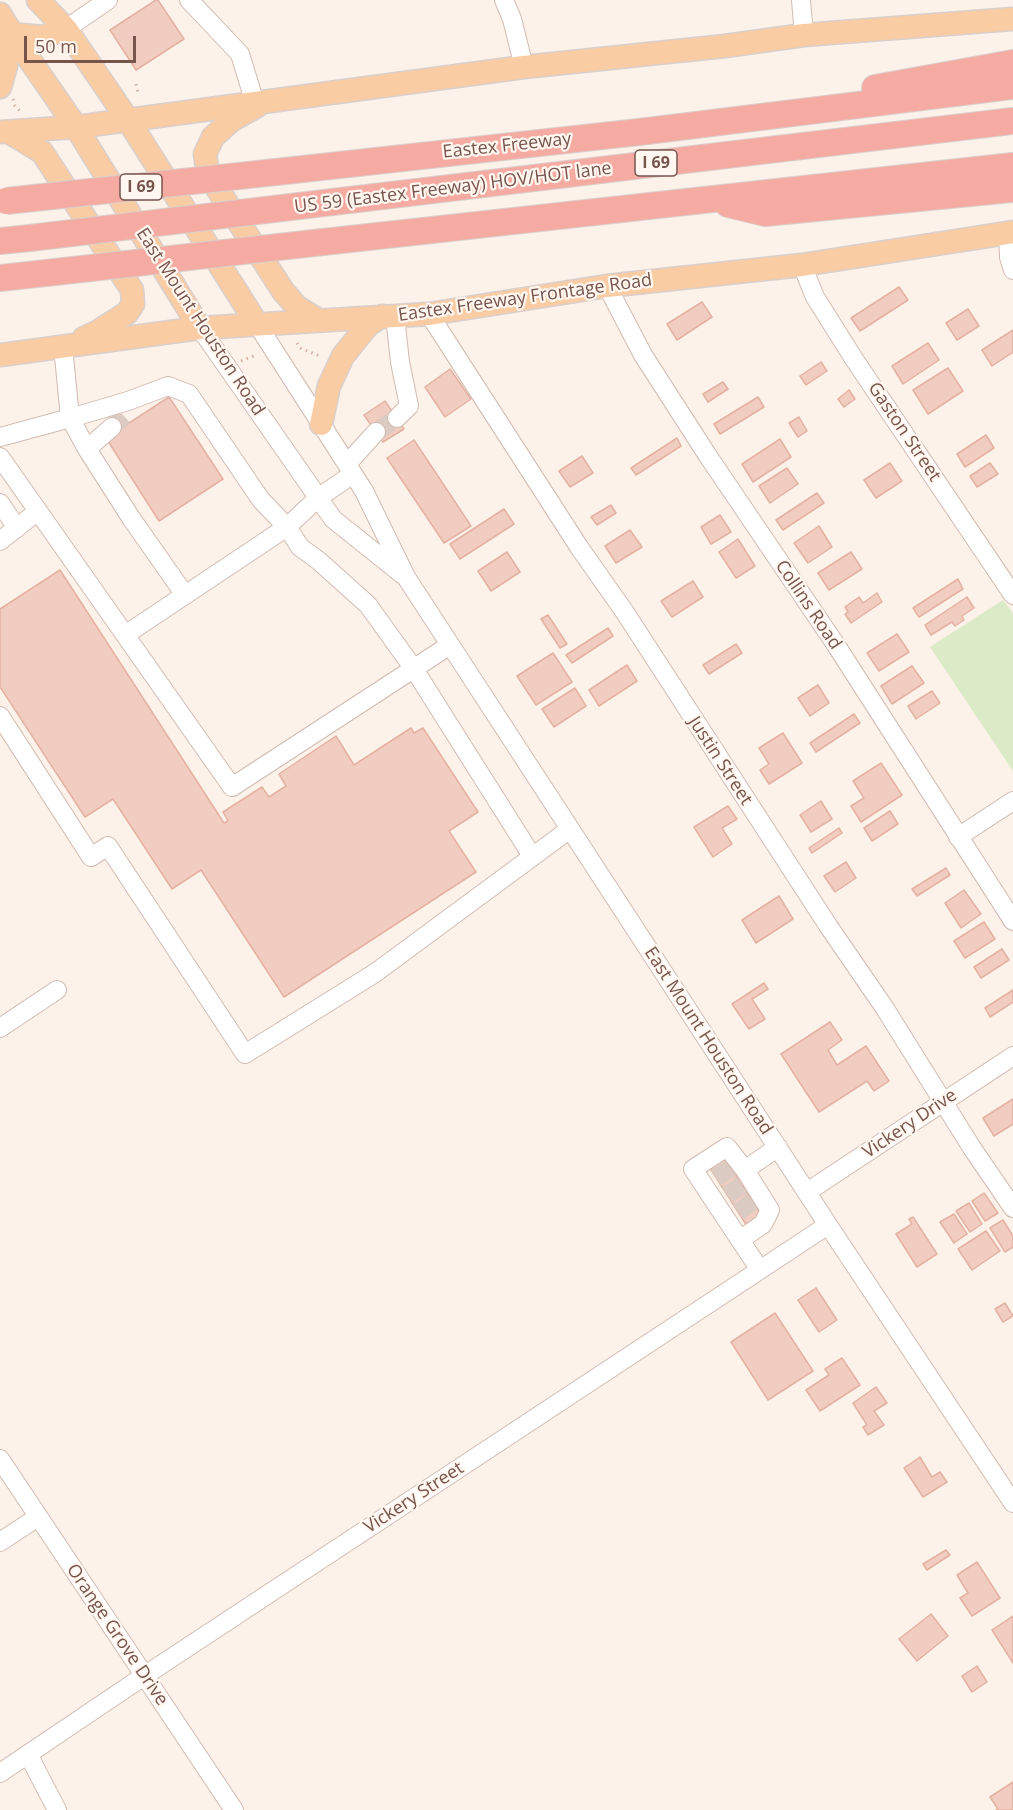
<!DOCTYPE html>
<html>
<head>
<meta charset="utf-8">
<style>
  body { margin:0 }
  #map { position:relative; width:1013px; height:1810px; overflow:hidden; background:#fcf2e9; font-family:"Open Sans",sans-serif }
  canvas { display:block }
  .scale { position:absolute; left:24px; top:36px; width:112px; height:27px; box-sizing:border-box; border:3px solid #77554d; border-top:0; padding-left:8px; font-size:18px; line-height:21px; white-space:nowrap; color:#77554d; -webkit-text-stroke:4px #fff7f0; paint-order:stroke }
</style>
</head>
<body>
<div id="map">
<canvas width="1013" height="1810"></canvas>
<div class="scale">50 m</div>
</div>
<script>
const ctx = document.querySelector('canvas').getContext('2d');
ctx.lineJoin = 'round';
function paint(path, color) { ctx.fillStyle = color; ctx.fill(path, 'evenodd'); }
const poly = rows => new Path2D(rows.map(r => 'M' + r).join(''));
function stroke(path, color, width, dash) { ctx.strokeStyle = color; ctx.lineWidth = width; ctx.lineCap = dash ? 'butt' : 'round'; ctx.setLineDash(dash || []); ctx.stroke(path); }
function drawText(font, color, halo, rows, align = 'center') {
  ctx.font = font + ' "Open Sans",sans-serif'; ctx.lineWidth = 4.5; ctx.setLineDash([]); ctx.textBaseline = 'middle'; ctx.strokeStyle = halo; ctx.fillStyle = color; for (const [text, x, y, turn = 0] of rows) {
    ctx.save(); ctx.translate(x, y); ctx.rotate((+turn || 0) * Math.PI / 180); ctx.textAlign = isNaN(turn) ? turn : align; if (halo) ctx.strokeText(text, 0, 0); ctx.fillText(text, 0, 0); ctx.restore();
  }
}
paint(poly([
  [1003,600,1013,613,1013,771,930,647]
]), '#dbeac7');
const building = poly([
  [156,0,158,0,184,39,136,70,110,30,156,0],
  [899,287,908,300,860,331,851,318,899,287],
  [702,302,712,317,677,340,667,324,702,302],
  [968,309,979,326,957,340,946,323,968,309],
  [1013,330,1013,352,992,366,982,350,1013,330],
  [928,343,939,360,903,384,892,366,928,343],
  [821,362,827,371,806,385,800,376,821,362],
  [948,368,963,391,928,414,913,390,948,368],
  [450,369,471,399,445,417,425,387,450,369],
  [723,382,728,389,708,402,703,394,723,382],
  [849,390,855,399,844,407,838,399,849,390],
  [169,397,223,479,159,521,106,438,169,397],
  [758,397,764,407,720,434,714,424,758,397],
  [385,401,404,429,383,442,364,415,385,401],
  [799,417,807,431,798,437,789,423,799,417],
  [986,435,994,448,965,467,957,454,986,435],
  [677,438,681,446,636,475,631,468,677,438],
  [780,439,791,457,753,482,742,464,780,439],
  [414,440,471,526,444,543,387,458,414,440],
  [582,456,593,473,570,487,559,471,582,456],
  [890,463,902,481,876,498,864,480,890,463],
  [990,463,998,474,977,487,970,476,990,463],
  [787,468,798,484,770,503,759,486,787,468],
  [817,493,824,503,783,530,776,520,817,493],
  [611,505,616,513,597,525,591,517,611,505],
  [504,509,514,524,460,559,450,544,504,509],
  [720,515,731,532,711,544,701,527,720,515],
  [819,526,832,547,808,563,794,543,819,526],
  [630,530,642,547,616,563,605,546,630,530],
  [738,539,755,566,736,578,719,552,738,539],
  [507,552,520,572,491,591,478,571,507,552],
  [851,552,862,569,829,590,818,573,851,552],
  [60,570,224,823,228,821,223,812,262,787,269,797,286,786,279,774,336,736,354,765,411,728,414,733,423,728,478,812,449,831,476,872,284,997,201,870,172,889,113,799,85,817,0,687,0,609,60,570],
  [958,579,963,589,919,617,913,608,958,579],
  [693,581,703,597,672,617,661,601,693,581],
  [877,593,882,602,851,623,845,614,848,612,845,607,859,597,863,603,877,593],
  [967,597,974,608,962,616,964,620,955,626,952,622,931,635,925,625,967,597],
  [548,615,567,644,560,648,541,619,548,615],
  [608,628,613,636,572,663,566,655,608,628],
  [897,634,909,652,879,671,867,653,897,634],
  [736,644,742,653,709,674,703,665,736,644],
  [553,653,572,682,536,705,517,676,553,653],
  [627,665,637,681,599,706,589,690,627,665],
  [912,666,924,683,892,704,881,686,912,666],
  [818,685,829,703,810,716,798,698,818,685],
  [575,688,586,706,554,727,542,709,575,688],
  [932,691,940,703,916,719,908,706,932,691],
  [854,714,860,723,816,752,810,743,854,714],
  [783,733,802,763,769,784,760,770,769,764,759,748,783,733],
  [881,763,902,795,861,822,851,806,864,798,853,781,881,763],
  [821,801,832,819,811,832,800,815,821,801],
  [728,806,737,819,722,828,732,844,713,857,694,827,728,806],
  [890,811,898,824,872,841,864,828,890,811],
  [839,828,842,833,812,853,809,848,839,828],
  [846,862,856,878,835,892,824,876,846,862],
  [946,868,950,875,917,896,912,889,946,868],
  [964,890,981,914,961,928,945,903,964,890],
  [779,896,793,919,756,943,742,920,779,896],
  [984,922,995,939,965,958,954,941,984,922],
  [1002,949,1009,960,981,978,974,967,1002,949],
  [764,983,768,989,752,999,765,1019,749,1029,732,1004,764,983],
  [1013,990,1013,1002,990,1017,985,1008,1013,990],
  [830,1022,842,1040,828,1050,837,1065,866,1046,889,1081,874,1091,867,1081,819,1112,781,1054,830,1022],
  [1013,1099,1013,1124,994,1136,983,1118,1013,1099],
  [723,1156,762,1216,747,1226,708,1165,723,1156],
  [984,1193,998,1213,985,1221,972,1201,984,1193],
  [969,1203,982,1224,970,1232,956,1211,969,1203],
  [954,1214,967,1234,954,1243,940,1222,954,1214],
  [913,1217,937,1254,917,1267,896,1234,912,1224,909,1219,913,1217],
  [1003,1220,1013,1236,1013,1247,1005,1252,990,1228,1003,1220],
  [986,1231,1000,1251,972,1270,958,1249,986,1231],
  [816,1288,837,1320,819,1332,798,1300,816,1288],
  [1005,1303,1013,1316,1003,1322,995,1309,1005,1303],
  [775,1313,813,1371,768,1400,731,1342,775,1313],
  [842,1358,860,1385,820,1411,806,1390,829,1375,825,1369,842,1358],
  [876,1387,887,1403,874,1411,884,1425,868,1435,863,1427,867,1425,853,1403,876,1387],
  [920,1457,932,1477,940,1472,947,1482,923,1497,904,1468,920,1457],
  [946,1550,950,1555,927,1570,923,1564,946,1550],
  [977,1562,1000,1598,972,1616,960,1598,968,1593,957,1575,977,1562],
  [931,1614,948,1636,917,1661,899,1639,931,1614],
  [1013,1616,1013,1663,992,1630,1013,1616],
  [977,1666,987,1682,972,1692,962,1676,977,1666],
  [1013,1782,1013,1810,996,1810,998,1809,990,1797,1013,1782]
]);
paint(building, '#f1cdc1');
stroke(building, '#e4b1a2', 1.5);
stroke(poly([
  [112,427,124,416],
  [376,432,397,418],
  [716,1178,731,1168],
  [727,1195,742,1185],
  [738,1212,753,1201]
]), '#dbcbc2', 18, [18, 9]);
const minor = poly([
  [189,0,240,54,255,103],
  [504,0,512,19,524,67],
  [801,0,804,35],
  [66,29,108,0],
  [1008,233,1009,257,1013,270],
  [802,265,815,297,854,359,1013,595],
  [607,286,643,355,708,456,836,645,1013,921],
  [429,314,579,547,624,611,829,927,884,1007,972,1148,1013,1208],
  [395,316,400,362,409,406,397,418],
  [257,324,364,491,406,577,828,1225,1013,1503],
  [200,328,333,519,403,575],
  [63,346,70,418,87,449,131,518,185,595],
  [0,437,74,417,128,401,168,386,189,394,261,500,287,527,300,547,319,561,368,605,414,669,532,856],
  [87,449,112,427],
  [0,457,232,787,450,645],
  [347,464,376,432],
  [0,503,17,528],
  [0,541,38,511],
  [125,635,287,527,318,498,353,474],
  [0,716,91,857,108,846,245,1054,375,973,570,829],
  [958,837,1013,801],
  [0,1028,57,990],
  [745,1170,727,1147,693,1169,740,1240,763,1224,770,1210,745,1170,778,1147],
  [807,1192,1013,1056],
  [740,1240,760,1270],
  [0,1459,234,1810],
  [0,1542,38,1517],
  [28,1754,57,1810],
  [0,1773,144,1676,828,1225]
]);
const major = poly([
  [38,0,66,29,128,120,257,324],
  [0,14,12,34,76,127,200,328],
  [12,34,42,37,66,29],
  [0,87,6,66,9,28],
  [257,106,232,120,213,137,205,154,208,174,283,291,297,307,318,320],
  [0,132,76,127,524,67,725,46,804,35,1013,19],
  [9,132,42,152,132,290,133,304,127,313,97,332,84,338],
  [0,355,200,328,429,314,607,286,802,265,1013,232],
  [321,424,329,386,343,356,368,325,382,316]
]);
const highway = poly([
  [875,88,1013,63],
  [276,172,639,132,1013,86],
  [728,204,765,213,1013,189],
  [299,206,1013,121],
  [0,241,30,238],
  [323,242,1013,166],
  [0,278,55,272]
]);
stroke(minor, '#d1bbb1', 20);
stroke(major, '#d9cfcd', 25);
stroke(highway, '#d9cfcd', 28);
stroke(poly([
  [136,84,138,93],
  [13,99,15,106,20,111],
  [297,343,300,348,322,357],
  [241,361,256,355]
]), '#d7b0a4', 3, [1.5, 4.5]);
stroke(minor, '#fff', 18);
stroke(major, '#f9cca4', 22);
stroke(highway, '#f5aba2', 26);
const highwayBridge = poly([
  [6,201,276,172],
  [30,238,299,206],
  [55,272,323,242]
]);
stroke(highwayBridge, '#d9cfcd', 28, []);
stroke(highwayBridge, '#f5aba2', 26);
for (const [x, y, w] of [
  [656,163,42],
  [141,187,42]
]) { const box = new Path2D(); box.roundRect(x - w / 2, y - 13, w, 26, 4.5); ctx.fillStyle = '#fff7f0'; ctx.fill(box); stroke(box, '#77554d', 1.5); }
drawText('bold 16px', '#77554d', null, [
  ["I 69",656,163],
  ["I 69",141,187]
]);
drawText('18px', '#77554d', '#fff7f0', [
  ["Eastex Freeway",507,146,-6],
  ["US 59 (Eastex Freeway) HOV/HOT lane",453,188,-7],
  ["Eastex Freeway Frontage Road",525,298,-8],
  ["East Mount Houston Road",200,322,57],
  ["Gaston Street",904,432,56],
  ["Collins Road",808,605,56],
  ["Justin Street",720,761,57],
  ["East Mount Houston Road",708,1041,57],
  ["Vickery Drive",910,1124,-34],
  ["Vickery Street",414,1498,-33],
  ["Orange Grove Drive",117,1635,56]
]);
</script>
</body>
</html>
